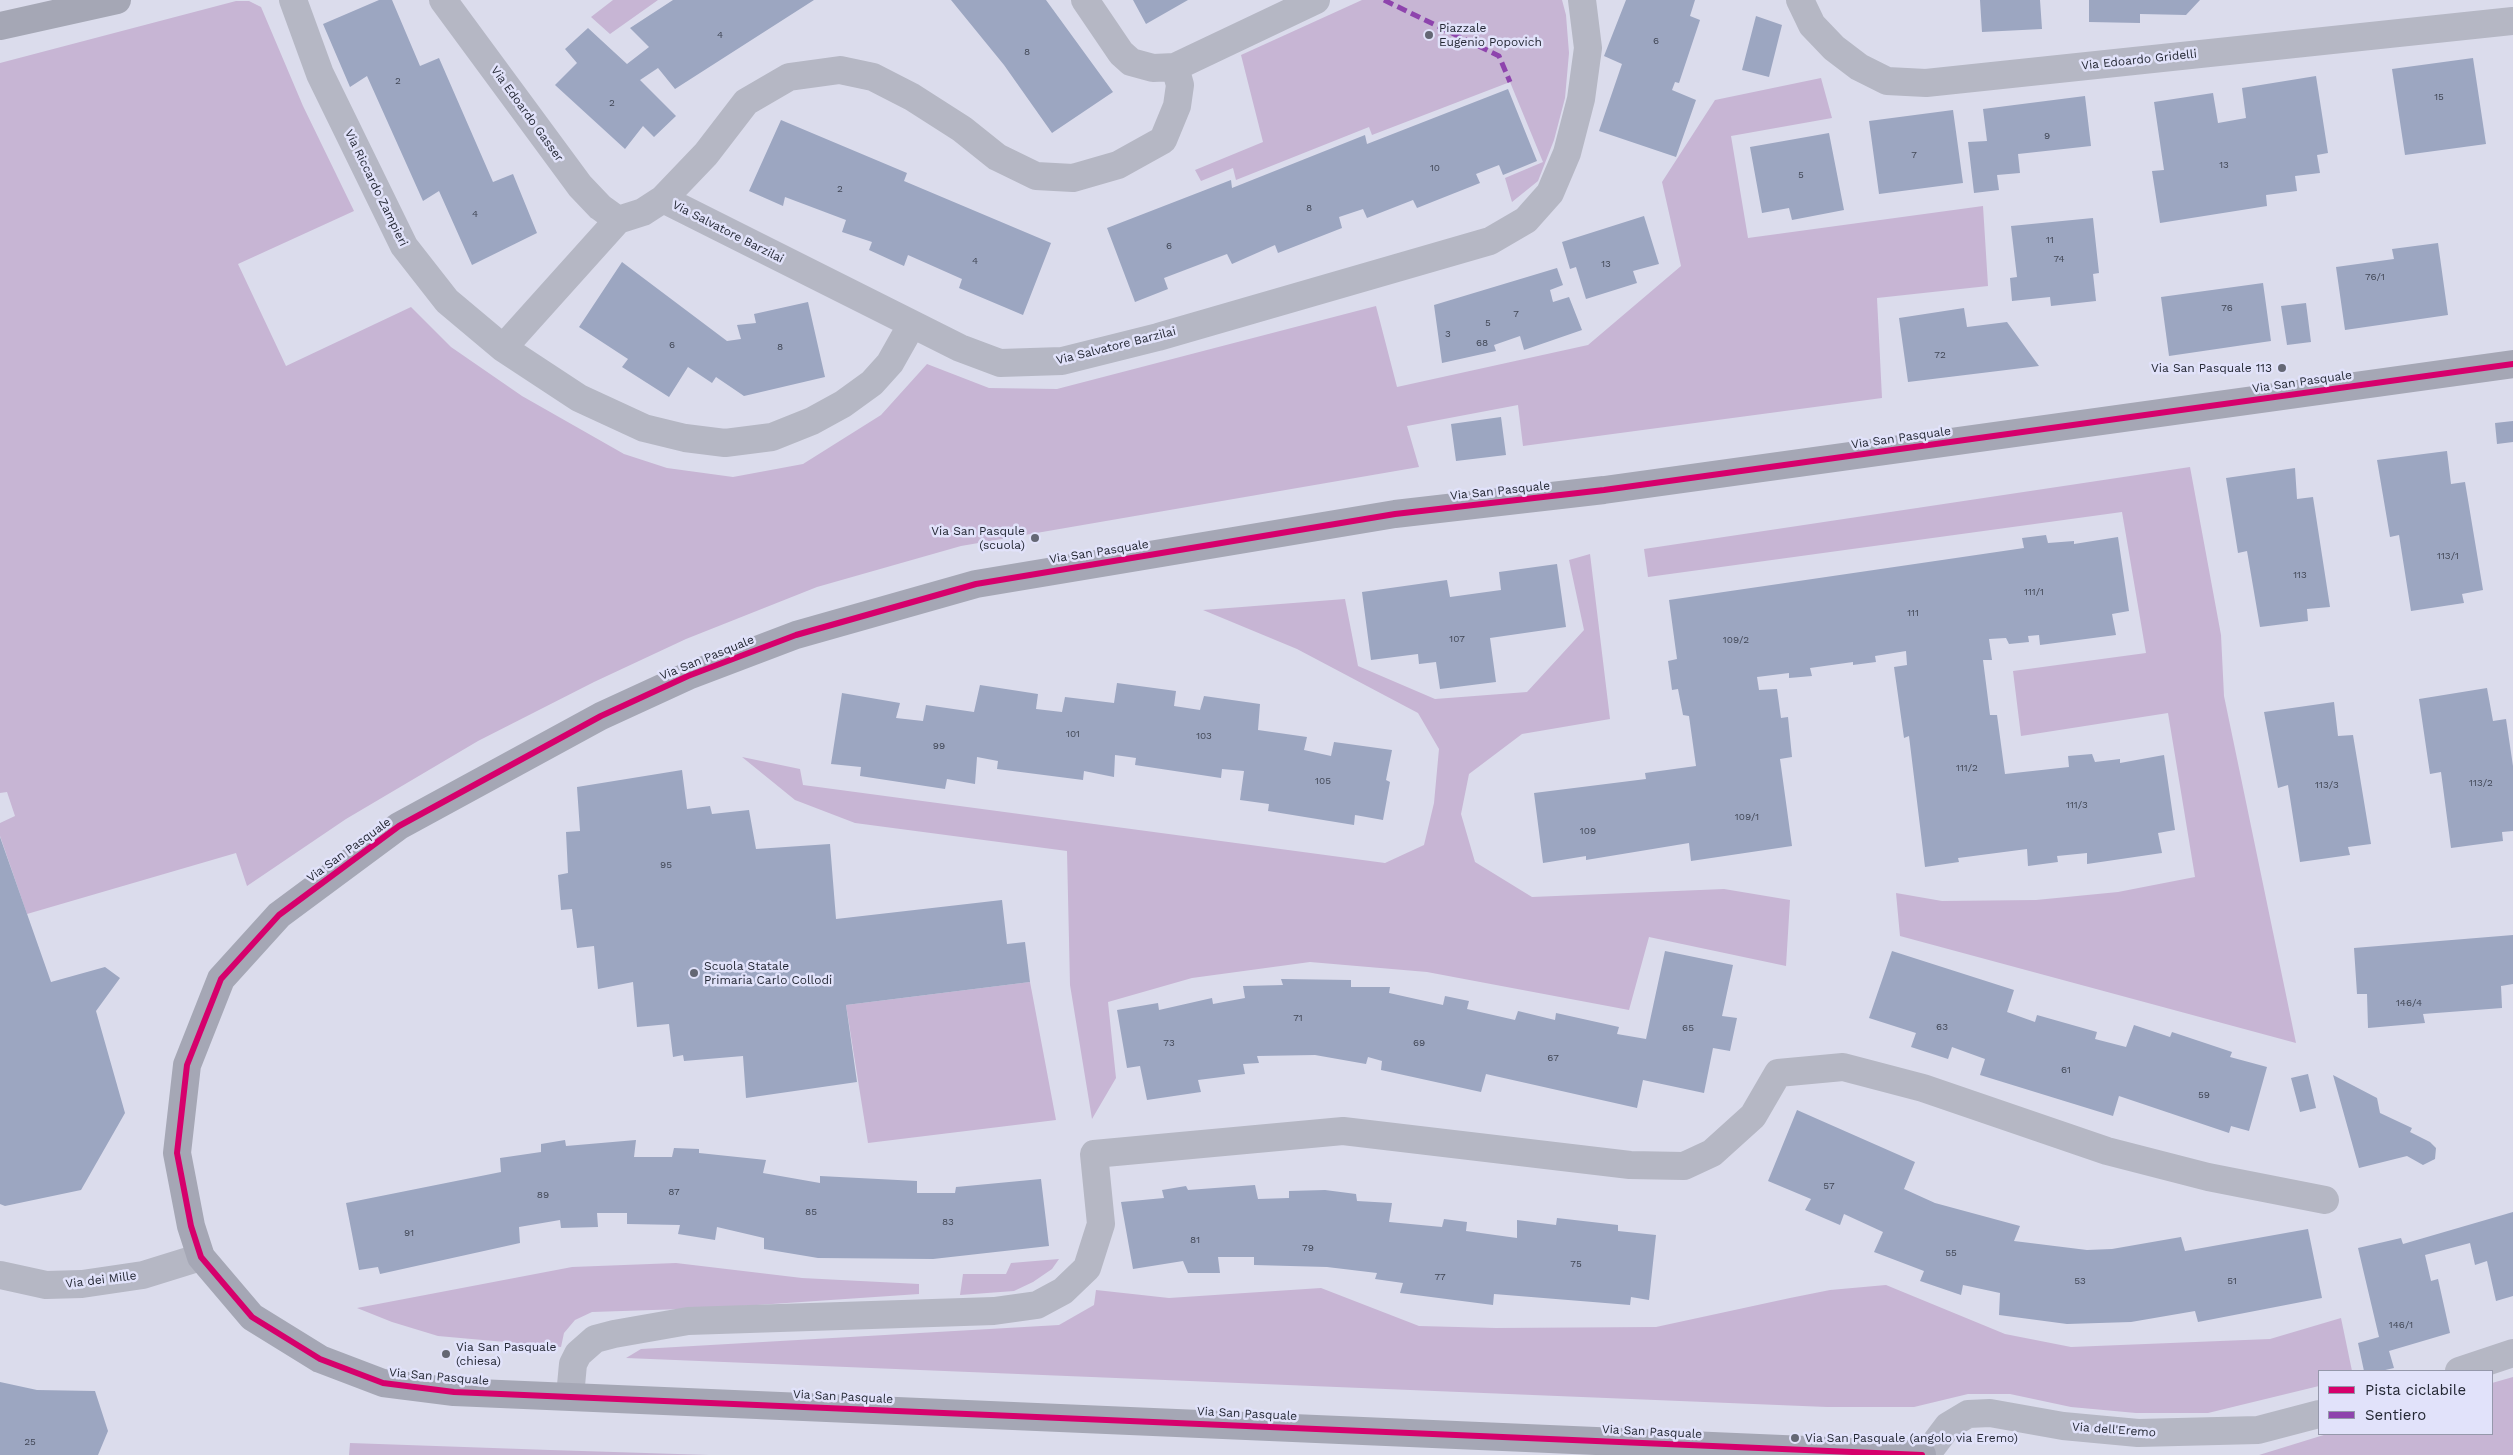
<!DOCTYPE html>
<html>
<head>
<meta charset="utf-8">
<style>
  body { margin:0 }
  #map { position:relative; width:2513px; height:1455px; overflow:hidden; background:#dbdcec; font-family:"Work Sans",sans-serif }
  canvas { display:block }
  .legend { position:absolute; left:2318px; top:1370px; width:175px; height:65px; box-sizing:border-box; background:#e1e2fa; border:1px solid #9598ab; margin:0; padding:6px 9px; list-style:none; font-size:15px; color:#242834 }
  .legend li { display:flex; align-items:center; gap:10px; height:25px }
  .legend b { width:25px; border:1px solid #9598ab }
</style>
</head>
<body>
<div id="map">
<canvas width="2513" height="1455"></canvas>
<ul class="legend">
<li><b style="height:6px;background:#d6006c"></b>Pista ciclabile</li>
<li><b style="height:6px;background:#8e44ad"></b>Sentiero</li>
</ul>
</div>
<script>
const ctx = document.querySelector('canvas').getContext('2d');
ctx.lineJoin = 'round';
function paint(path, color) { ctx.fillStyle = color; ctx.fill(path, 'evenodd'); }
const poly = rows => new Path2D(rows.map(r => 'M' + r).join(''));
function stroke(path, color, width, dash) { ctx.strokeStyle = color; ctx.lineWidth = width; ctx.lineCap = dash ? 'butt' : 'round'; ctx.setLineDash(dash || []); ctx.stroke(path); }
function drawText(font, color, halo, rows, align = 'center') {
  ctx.font = font + ' "Work Sans",sans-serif'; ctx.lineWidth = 5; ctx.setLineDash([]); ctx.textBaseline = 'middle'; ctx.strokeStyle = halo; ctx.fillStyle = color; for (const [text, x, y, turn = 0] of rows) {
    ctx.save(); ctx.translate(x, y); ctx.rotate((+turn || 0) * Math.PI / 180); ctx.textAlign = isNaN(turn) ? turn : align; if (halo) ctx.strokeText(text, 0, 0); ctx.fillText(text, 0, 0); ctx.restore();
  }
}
paint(poly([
  [613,0,658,0,610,34,591,17],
  [1362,0,1562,0,1566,15,1569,53,1565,98,1554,140,1538,181,1512,202,1505,178,1543,162,1510,82,1372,135,1369,127,1236,180,1233,168,1201,181,1195,170,1263,142,1241,55],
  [236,1,249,1,261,7,303,106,354,211,238,264,286,366,411,307,451,347,522,396,624,454,667,468,733,477,803,464,881,415,927,364,989,388,1057,389,1376,306,1397,387,1588,345,1681,266,1662,182,1715,100,1821,78,1832,118,1731,136,1748,238,1983,206,1988,286,1877,298,1882,398,1523,446,1518,405,1407,426,1419,467,961,546,817,587,686,639,594,682,478,741,346,819,247,886,236,853,27,914,0,836,0,823,15,816,7,792,0,793,0,63],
  [2190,467,2221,635,2224,696,2296,1043,1900,936,1896,893,1942,901,2036,900,2118,892,2195,877,2168,713,2021,736,2013,671,2146,653,2122,512,1648,577,1644,549],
  [1590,554,1610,719,1522,734,1469,774,1461,814,1475,862,1532,897,1724,889,1790,900,1786,966,1649,937,1629,1010,1427,972,1310,962,1192,978,1108,1002,1116,1078,1092,1119,1070,985,1067,851,855,823,795,800,742,757,800,769,803,785,1385,863,1424,845,1434,803,1439,749,1418,713,1297,649,1203,610,1345,599,1358,666,1435,699,1527,692,1584,630,1569,560],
  [1030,982,1056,1120,868,1143,846,1005],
  [1059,1259,1052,1269,1033,1282,1014,1291,960,1295,963,1274,1006,1274,1011,1263],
  [676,1263,802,1278,919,1284,919,1294,713,1308,592,1312,575,1320,564,1333,561,1347,438,1336,392,1322,357,1308,572,1267],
  [1886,1285,2005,1334,2071,1347,2270,1339,2341,1318,2352,1371,2319,1371,2319,1386,2208,1413,2136,1413,2071,1407,2010,1394,1968,1394,1914,1407,1827,1407,626,1358,641,1349,1059,1325,1094,1305,1096,1290,1169,1298,1321,1288,1419,1326,1496,1328,1656,1327,1790,1298,1830,1290],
  [2513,1377,2513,1455,2259,1455,2327,1434,2492,1434,2492,1383],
  [350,1443,550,1450,709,1455,349,1455]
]), '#c7b5d4');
paint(poly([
  [379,0,392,0,420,66,439,58,493,182,513,174,537,233,472,265,439,191,423,201,367,76,350,87,323,24],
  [673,0,814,0,675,89,658,68,640,80,676,116,654,137,643,126,625,149,555,85,577,63,565,49,588,28,627,64,649,47,630,28],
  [951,0,1046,0,1113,92,1052,133,1004,65],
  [1133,0,1188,0,1146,24],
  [1626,0,1695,0,1690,16,1700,20,1679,83,1675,82,1672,90,1696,100,1676,157,1599,131,1622,64,1604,56],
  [1980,0,2040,0,2042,29,1982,32],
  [2089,0,2200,0,2186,15,2140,14,2140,23,2089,22],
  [1756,16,1782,25,1769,77,1742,70],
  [2473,58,2486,144,2405,155,2392,69],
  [2316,76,2328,153,2317,155,2320,173,2295,176,2297,191,2266,195,2267,206,2160,223,2152,171,2164,170,2154,102,2213,93,2218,123,2246,118,2242,88],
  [1508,89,1537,161,1503,175,1499,165,1476,174,1480,183,1417,208,1413,200,1367,218,1363,209,1339,217,1342,228,1278,253,1275,245,1232,264,1227,254,1164,278,1168,289,1135,302,1107,228,1231,180,1232,188,1365,135,1367,144],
  [2085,96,2091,146,2018,154,2020,173,1997,175,1999,190,1974,193,1968,142,1987,141,1983,109],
  [1953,110,1963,183,1879,194,1869,121],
  [781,120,907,173,904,181,1051,243,1023,315,959,288,962,279,908,255,904,266,869,250,872,242,842,232,846,220,785,197,783,206,749,191],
  [1829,133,1844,210,1792,220,1789,208,1762,213,1750,147],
  [1644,216,1659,264,1633,271,1637,283,1586,299,1576,267,1570,269,1562,242],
  [2093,218,2099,273,2093,274,2096,301,2051,306,2050,297,2012,301,2010,278,2017,277,2011,226],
  [2438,243,2448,315,2345,330,2336,267,2394,259,2392,249],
  [622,262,727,341,741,339,737,325,756,323,754,314,808,302,825,377,744,396,716,377,712,383,688,367,669,397,622,367,628,359,579,327],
  [1557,268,1563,285,1550,290,1553,302,1569,297,1582,330,1524,350,1520,336,1494,345,1496,351,1442,363,1434,305],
  [2263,283,2271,341,2169,356,2161,297],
  [2306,303,2311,342,2287,345,2281,306],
  [1964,308,1967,327,2007,322,2039,366,1908,382,1899,318],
  [1501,417,1506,455,1456,461,1451,424],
  [2513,421,2513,442,2497,444,2495,423],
  [2447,451,2451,484,2465,482,2483,590,2462,594,2464,603,2411,611,2399,535,2390,537,2377,460],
  [2295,468,2297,499,2313,497,2330,607,2307,609,2308,621,2260,627,2247,551,2238,553,2226,478],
  [2046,535,2048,543,2074,541,2074,544,2118,537,2129,611,2112,614,2116,635,2040,645,2039,635,2028,636,2029,642,2009,644,2006,638,1989,639,1992,660,1983,660,1990,715,1997,715,2005,774,2069,767,2068,756,2092,754,2095,762,2120,759,2120,763,2164,755,2175,830,2158,833,2162,853,2087,864,2087,853,2057,856,2058,862,2028,866,2027,849,1958,858,1959,862,1925,867,1909,736,1904,738,1894,667,1907,665,1906,651,1875,656,1876,662,1853,665,1853,662,1810,668,1812,676,1789,678,1789,673,1757,677,1759,690,1777,689,1781,718,1788,717,1792,757,1780,759,1792,846,1691,861,1689,843,1586,860,1586,856,1543,863,1534,793,1646,779,1645,773,1696,766,1689,716,1683,715,1678,689,1672,690,1668,661,1677,659,1669,600,2024,548,2022,538],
  [1557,564,1566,627,1490,638,1496,682,1440,689,1436,662,1419,664,1418,654,1371,660,1362,592,1447,580,1450,597,1501,590,1499,572],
  [1117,683,1176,691,1174,706,1200,710,1204,696,1260,704,1258,730,1307,737,1304,750,1331,756,1334,742,1392,750,1386,780,1390,782,1383,820,1355,815,1354,825,1268,811,1269,804,1240,800,1244,771,1222,769,1221,778,1135,765,1136,758,1115,755,1114,777,1084,771,1083,780,997,769,998,761,977,757,975,784,947,779,945,789,860,776,861,767,831,764,842,693,900,703,896,718,923,721,926,705,974,712,980,685,1038,694,1036,709,1062,712,1065,697,1114,703],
  [2487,688,2493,721,2506,719,2513,766,2513,831,2502,832,2503,841,2451,848,2441,772,2430,774,2419,699],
  [2334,702,2338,736,2353,735,2371,844,2348,847,2350,855,2300,862,2288,785,2278,788,2264,712],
  [682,770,687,809,710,806,712,814,749,810,756,849,830,844,836,919,1002,900,1007,944,1025,942,1030,982,846,1005,857,1082,746,1098,743,1056,684,1061,683,1055,673,1057,669,1024,637,1027,633,982,598,989,594,946,577,948,572,909,561,910,558,875,568,873,566,832,580,831,577,787],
  [0,837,51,982,105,967,120,978,96,1011,125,1113,81,1190,5,1206,0,1204],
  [2513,935,2513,984,2501,986,2502,1008,2423,1014,2425,1023,2368,1028,2367,994,2357,994,2354,948],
  [1665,951,1733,965,1722,1016,1737,1018,1730,1051,1713,1048,1704,1093,1643,1080,1637,1108,1486,1074,1481,1092,1381,1070,1382,1061,1368,1057,1366,1064,1315,1055,1257,1056,1259,1063,1243,1064,1245,1074,1198,1080,1201,1092,1147,1100,1140,1066,1127,1068,1117,1010,1158,1003,1159,1010,1212,998,1213,1004,1245,998,1243,986,1283,985,1281,979,1351,980,1351,987,1390,987,1389,993,1443,1005,1445,996,1469,1001,1467,1009,1515,1020,1518,1011,1555,1020,1556,1013,1619,1027,1617,1034,1646,1039],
  [1892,951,2014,990,2007,1012,2035,1022,2037,1015,2097,1032,2095,1039,2126,1047,2134,1025,2170,1037,2172,1032,2232,1052,2230,1057,2267,1067,2249,1131,2231,1126,2229,1133,2119,1096,2113,1116,1980,1075,1985,1059,1952,1047,1948,1059,1911,1047,1916,1033,1869,1018],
  [2308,1074,2316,1108,2300,1112,2291,1078],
  [2333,1075,2377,1098,2380,1113,2412,1128,2410,1132,2430,1142,2436,1148,2435,1159,2423,1165,2407,1156,2359,1168],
  [1797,1110,1915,1162,1904,1189,1935,1203,2020,1226,2014,1241,2087,1250,2112,1249,2181,1237,2185,1251,2308,1229,2322,1298,2198,1322,2195,1311,2131,1322,2067,1324,1999,1315,2000,1293,1963,1285,1961,1295,1920,1281,1924,1271,1874,1252,1883,1232,1844,1214,1840,1225,1805,1210,1811,1199,1768,1181],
  [565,1140,566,1146,636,1140,634,1157,672,1157,674,1148,699,1149,699,1153,766,1160,763,1173,820,1183,820,1176,917,1181,917,1193,955,1193,956,1187,1041,1179,1049,1246,933,1259,818,1258,764,1249,764,1238,717,1227,715,1240,678,1234,680,1225,627,1224,627,1213,597,1213,598,1227,561,1228,560,1220,519,1227,520,1243,380,1274,378,1267,359,1270,346,1203,501,1172,500,1158,541,1152,541,1144],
  [1255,1185,1258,1199,1289,1198,1289,1191,1325,1190,1356,1194,1357,1201,1392,1203,1389,1222,1442,1227,1444,1219,1467,1222,1466,1231,1517,1238,1517,1220,1556,1225,1557,1218,1618,1225,1618,1231,1656,1235,1649,1300,1631,1297,1630,1305,1494,1294,1493,1305,1400,1293,1403,1283,1375,1279,1377,1273,1327,1267,1254,1265,1254,1257,1218,1257,1220,1273,1188,1273,1183,1261,1133,1269,1121,1202,1164,1198,1162,1190,1186,1186,1188,1190],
  [2513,1212,2513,1296,2496,1301,2487,1261,2475,1265,2470,1243,2425,1255,2431,1281,2438,1279,2450,1333,2389,1351,2394,1368,2381,1371,2364,1371,2358,1343,2379,1337,2358,1248,2401,1238,2403,1244],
  [0,1382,37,1390,95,1391,108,1431,98,1455,0,1455]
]), '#9ca6c1');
stroke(poly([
  [293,0,320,74,404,246,447,301,503,348,579,398,644,428,685,438,725,443,772,437,812,421,843,404,872,383,890,363,912,324],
  [443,0,580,186,600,207,618,220,643,212,663,199,706,154,746,102,789,77,840,70,873,77,912,97,962,129,997,157,1036,176,1073,178,1118,165,1163,140,1177,106,1180,85,1175,67,1153,68,1131,62,1121,53,1085,0],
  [1800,0,1812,25,1834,48,1859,67,1887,81,1926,83,2513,21],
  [1175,67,1316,0],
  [663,199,960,348,1000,363,1062,361,1158,337,1490,241,1526,220,1550,193,1567,153,1581,99,1588,48,1582,0],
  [503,348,618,220],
  [0,1275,46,1285,82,1284,143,1275,201,1257],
  [2459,1371,2513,1353],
  [570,1396,573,1364,578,1354,595,1339,614,1334,688,1321,994,1311,1037,1305,1063,1291,1087,1268,1101,1224,1094,1154,1343,1131,1630,1165,1684,1166,1712,1153,1753,1116,1778,1073,1843,1067,1923,1088,2107,1151,2208,1177,2325,1200],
  [1926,1455,1948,1426,1968,1414,1990,1413,2063,1426,2138,1433,2258,1430,2319,1414]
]), '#b5b7c4', 28);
stroke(poly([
  [0,26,117,0],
  [1922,1455,454,1392,383,1383,320,1359,252,1317,201,1257,191,1226,177,1153,187,1065,221,979,279,915,399,826,601,716,688,676,796,635,976,584,1395,514,1604,490,2513,364]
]), '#a5a7b5', 28);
stroke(poly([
  [1384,0,1499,56,1510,82]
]), '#8e44ad', 5, [10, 5]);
stroke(poly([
  [1922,1455,454,1392,383,1383,320,1359,252,1317,201,1257,191,1226,177,1153,187,1065,221,979,279,915,399,826,601,716,688,676,796,635,976,584,1395,514,1604,490,2513,364]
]), '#d6006c', 6);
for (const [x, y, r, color] of [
  [1429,35,5,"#646774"],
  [2282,368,5,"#646774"],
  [1035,538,5,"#646774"],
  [694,973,5,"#646774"],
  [446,1354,5,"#646774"],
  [1795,1438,5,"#646774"]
]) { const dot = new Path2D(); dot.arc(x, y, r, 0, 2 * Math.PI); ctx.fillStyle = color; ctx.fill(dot); stroke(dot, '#e1e2fa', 2); }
drawText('10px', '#424857', null, [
  ["4",720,35],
  ["6",1656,41],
  ["8",1027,52],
  ["2",398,81],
  ["15",2439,97],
  ["2",612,103],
  ["9",2047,136],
  ["7",1914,155],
  ["13",2224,165],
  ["10",1435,168],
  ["5",1801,175],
  ["2",840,189],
  ["8",1309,208],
  ["4",475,214],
  ["11",2050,240],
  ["6",1169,246],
  ["74",2059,259],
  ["4",975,261],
  ["13",1606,264],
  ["76/1",2375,277],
  ["76",2227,308],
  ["7",1516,314],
  ["5",1488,323],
  ["3",1448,334],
  ["68",1482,343],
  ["6",672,345],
  ["8",780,347],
  ["72",1940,355],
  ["113/1",2448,556],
  ["113",2300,575],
  ["111/1",2034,592],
  ["111",1913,613],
  ["107",1457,639],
  ["109/2",1736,640],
  ["101",1073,734],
  ["103",1204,736],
  ["99",939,746],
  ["111/2",1967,768],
  ["105",1323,781],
  ["113/2",2481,783],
  ["113/3",2327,785],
  ["111/3",2077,805],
  ["109/1",1747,817],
  ["109",1588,831],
  ["95",666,865],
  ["146/4",2409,1003],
  ["71",1298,1018],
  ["63",1942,1027],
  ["65",1688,1028],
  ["73",1169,1043],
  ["69",1419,1043],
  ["67",1553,1058],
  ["61",2066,1070],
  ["59",2204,1095],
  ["57",1829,1186],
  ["87",674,1192],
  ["89",543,1195],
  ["85",811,1212],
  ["83",948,1222],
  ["91",409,1233],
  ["81",1195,1240],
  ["79",1308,1248],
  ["55",1951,1253],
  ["75",1576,1264],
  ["77",1440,1277],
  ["53",2080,1281],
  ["51",2232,1281],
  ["146/1",2401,1325],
  ["25",30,1442]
]);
drawText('12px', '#242834', '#e1e2fa', [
  ["Piazzale",1439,28],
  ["Eugenio Popovich",1439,42],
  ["Via San Pasquale 113",2272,368,"right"],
  ["Via San Pasqule",1025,531,"right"],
  ["(scuola)",1025,545,"right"],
  ["Scuola Statale",704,966],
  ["Primaria Carlo Collodi",704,980],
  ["Via San Pasquale",456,1347],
  ["(chiesa)",456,1361],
  ["Via San Pasquale (angolo via Eremo)",1805,1438]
], 'left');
drawText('12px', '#242834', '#e1e2fa', [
  ["Via Edoardo Gridelli",2139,60,-6],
  ["Via Edoardo Gasser",527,114,54],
  ["Via Riccardo Zampieri",376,188,64],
  ["Via Salvatore Barzilai",728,232,27],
  ["Via Salvatore Barzilai",1116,346,-14],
  ["Via San Pasquale",2302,382,-8],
  ["Via San Pasquale",1901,438,-8],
  ["Via San Pasquale",1500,491,-6],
  ["Via San Pasquale",1099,552,-9],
  ["Via San Pasquale",707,658,-22],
  ["Via San Pasquale",349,850,-36],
  ["Via dei Mille",101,1280,-7],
  ["Via San Pasquale",439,1377,5],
  ["Via San Pasquale",843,1397,3],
  ["Via San Pasquale",1247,1414,3],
  ["Via dell'Eremo",2114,1430,4],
  ["Via San Pasquale",1652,1432,3]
]);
</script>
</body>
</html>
